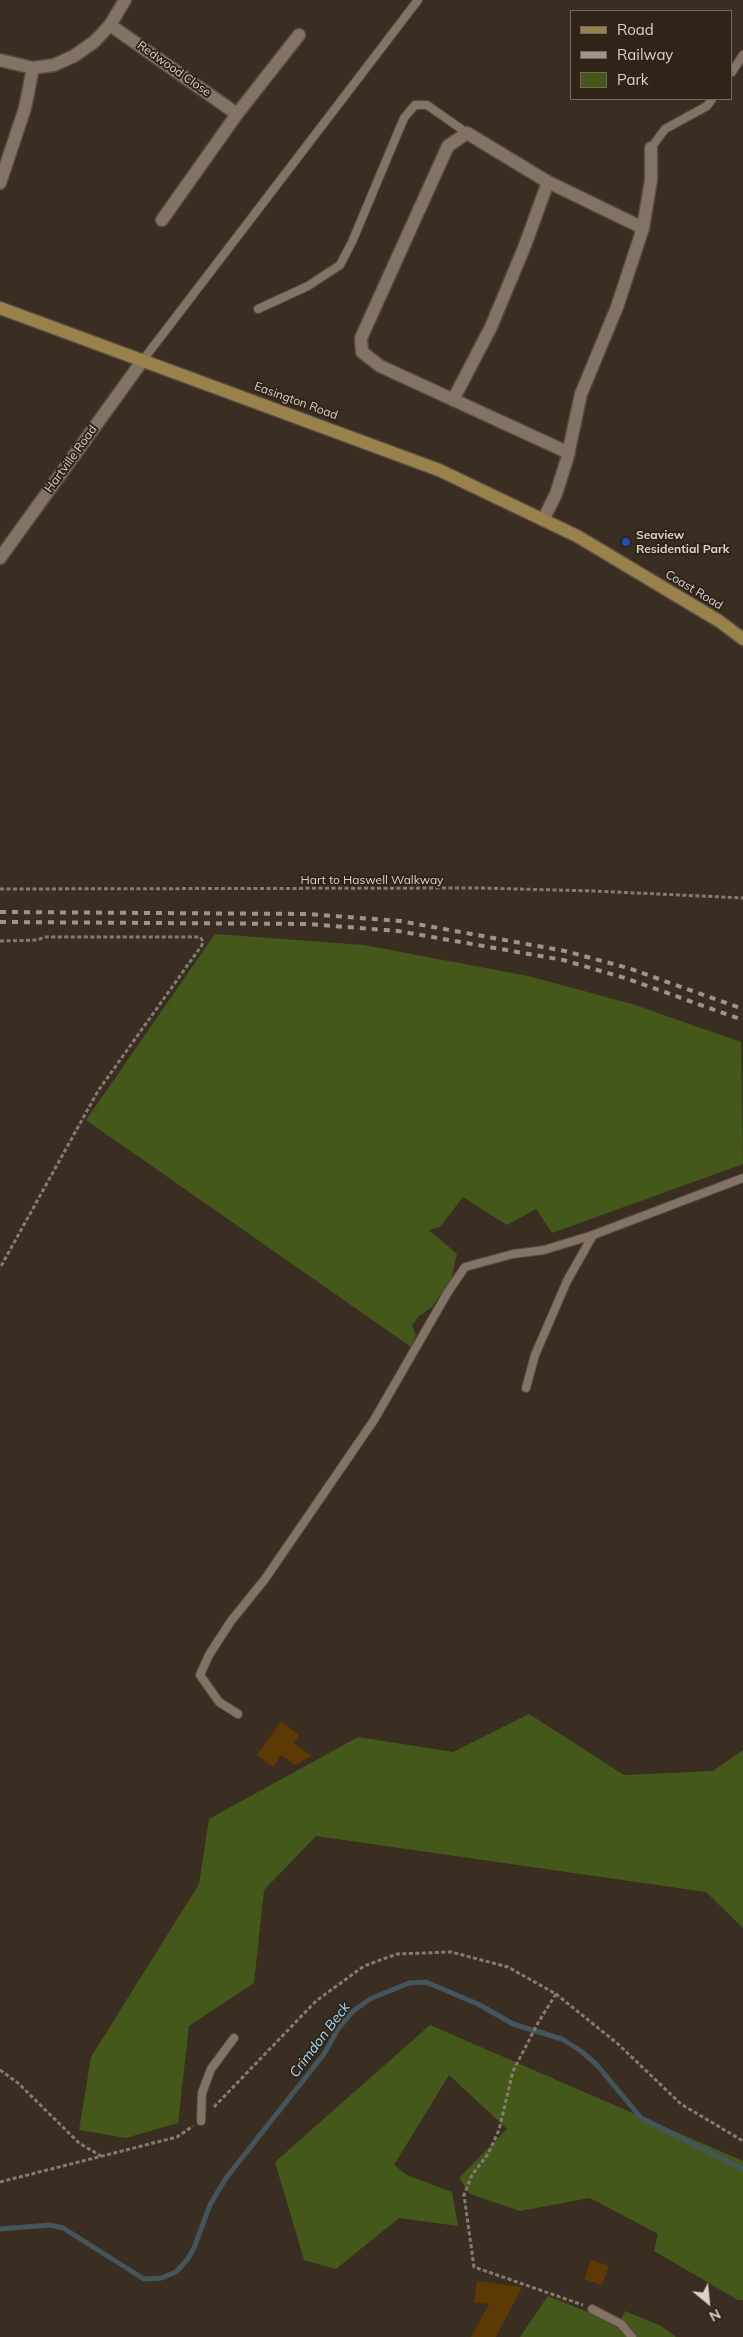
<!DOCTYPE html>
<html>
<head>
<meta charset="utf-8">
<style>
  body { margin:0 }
  #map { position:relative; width:743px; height:2337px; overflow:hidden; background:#3a2e22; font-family:Mulish,sans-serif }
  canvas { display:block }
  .legend { position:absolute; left:570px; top:10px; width:162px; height:90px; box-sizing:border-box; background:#302418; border:1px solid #74695f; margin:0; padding:6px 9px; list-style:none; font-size:15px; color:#d9d1ca }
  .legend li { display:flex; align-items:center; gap:10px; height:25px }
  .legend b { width:25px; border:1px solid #74695f }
  .north { position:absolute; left:683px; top:2277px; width:50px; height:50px; -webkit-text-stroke:4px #302418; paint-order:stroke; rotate:152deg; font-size:14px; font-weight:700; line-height:20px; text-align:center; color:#d9d1ca }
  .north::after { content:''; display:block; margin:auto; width:18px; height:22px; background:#d9d1ca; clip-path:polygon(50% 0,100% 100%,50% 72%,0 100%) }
</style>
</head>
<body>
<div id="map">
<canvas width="743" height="2337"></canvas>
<ul class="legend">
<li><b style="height:6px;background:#98814a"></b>Road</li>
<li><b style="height:6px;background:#9d948b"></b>Railway</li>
<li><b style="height:14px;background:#445819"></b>Park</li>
</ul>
<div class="north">N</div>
</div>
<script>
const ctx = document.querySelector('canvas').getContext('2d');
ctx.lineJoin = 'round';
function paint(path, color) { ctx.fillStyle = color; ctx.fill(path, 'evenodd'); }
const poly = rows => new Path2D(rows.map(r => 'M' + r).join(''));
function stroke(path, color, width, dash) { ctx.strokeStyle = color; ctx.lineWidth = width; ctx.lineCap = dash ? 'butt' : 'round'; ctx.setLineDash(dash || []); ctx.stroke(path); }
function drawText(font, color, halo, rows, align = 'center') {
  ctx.font = font + ' Mulish,sans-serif'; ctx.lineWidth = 4; ctx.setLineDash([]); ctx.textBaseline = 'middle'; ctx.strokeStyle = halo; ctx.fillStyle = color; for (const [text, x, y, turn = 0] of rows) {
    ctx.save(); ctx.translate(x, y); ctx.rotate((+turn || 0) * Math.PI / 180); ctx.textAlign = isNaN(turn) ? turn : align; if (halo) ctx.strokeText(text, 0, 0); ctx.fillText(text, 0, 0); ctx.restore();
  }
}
paint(poly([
  [215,934,364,945,528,976,632,1004,741,1042,743,1164,552,1233,536,1209,507,1225,463,1197,440,1227,429,1230,457,1254,451,1280,432,1307,419,1316,412,1325,416,1335,411,1347,86,1120],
  [529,1714,624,1775,713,1771,743,1750,743,1928,706,1892,316,1836,264,1890,254,1983,189,2026,178,2123,126,2138,79,2130,91,2057,199,1884,209,1819,358,1737,453,1752],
  [430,2025,743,2161,743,2300,738,2300,654,2251,658,2234,590,2198,520,2211,470,2194,459,2178,507,2129,449,2075,394,2165,407,2175,452,2192,458,2226,399,2218,336,2269,304,2260,275,2162],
  [548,2296,600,2317,617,2328,625,2311,661,2326,676,2337,520,2337]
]), '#445819');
stroke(poly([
  [0,2229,50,2225,63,2228,144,2279,161,2278,176,2272,187,2260,194,2248,210,2205,226,2178,324,2054,338,2029,353,2011,370,1999,409,1983,426,1982,480,2005,513,2024,562,2039,581,2051,597,2065,641,2118,743,2169]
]), '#44555b', 5);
paint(poly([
  [281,1721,299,1735,294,1743,312,1756,295,1765,281,1755,273,1767,257,1755],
  [591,2260,609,2266,602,2285,584,2279],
  [477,2281,522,2287,496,2337,471,2337,489,2304,474,2302]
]), '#5d3904');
const lane = poly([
  [732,72,743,55],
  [651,148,665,129,707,106,712,99],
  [258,309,308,286,340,265,352,242,404,118,415,105,427,105,467,133],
  [143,360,418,0],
  [526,1388,535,1355,567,1281,593,1235],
  [238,1714,219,1702,200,1675,209,1655,231,1621,265,1579,374,1420,448,1292,465,1267,513,1254,544,1250,593,1235,743,1178],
  [201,2121,202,2093,211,2069,234,2038],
  [592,2309,621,2324,632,2337]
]);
const street = poly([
  [110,25,237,114,162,220],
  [0,60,33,68,54,65,74,56,94,42,110,25,125,0],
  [237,114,299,35],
  [0,183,25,108,33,68],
  [453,400,491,327,524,248,548,182],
  [569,453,380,366,362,352,361,338,448,146,467,133,548,182,643,228],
  [543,520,556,494,567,459,581,394,617,307,643,228,651,180,651,148],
  [0,558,143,360]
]);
const primary = poly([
  [0,308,439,470,577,536,719,621,743,639]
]);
stroke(lane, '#554a40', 10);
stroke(street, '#554a40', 15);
stroke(primary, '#554a40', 15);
stroke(poly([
  [0,889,480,888,594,891,743,898],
  [0,941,38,940,44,937,200,937,203,941,202,945,98,1091,0,1268],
  [556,1994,539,2021,513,2071,499,2130,488,2154,472,2175,464,2195,474,2267,583,2305],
  [0,2070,18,2083,79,2143,101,2156],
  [214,2107,316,2001,364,1966,397,1954,451,1952,508,1967,556,1994,618,2044,681,2104,743,2141],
  [0,2182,177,2137,193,2126]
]), '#857b71', 3, [4, 2.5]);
stroke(lane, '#827365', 8);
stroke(street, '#827365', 12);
stroke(primary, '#98814a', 12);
stroke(poly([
  [0,912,308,914,400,921,565,951,628,968,743,1009],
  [0,922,308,924,398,931,563,960,625,978,743,1020]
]), '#9d948b', 4, [6, 6]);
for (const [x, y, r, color] of [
  [626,542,5,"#1a4fb4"]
]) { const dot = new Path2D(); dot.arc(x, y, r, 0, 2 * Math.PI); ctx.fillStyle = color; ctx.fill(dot); stroke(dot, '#302418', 2); }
drawText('12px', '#d9d1ca', '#302418', [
  ["Redwood Close",174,69,35],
  ["Easington Road",296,401,20],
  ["Hartville Road",71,459,-54],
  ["Coast Road",694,590,31],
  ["Hart to Haswell Walkway",372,880]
]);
drawText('bold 12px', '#d9d1ca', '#302418', [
  ["Seaview",636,535],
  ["Residential Park",636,549]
], 'left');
drawText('italic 14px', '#9ddffc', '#302418', [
  ["Crimdon Beck",320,2040,-53]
]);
</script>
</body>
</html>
